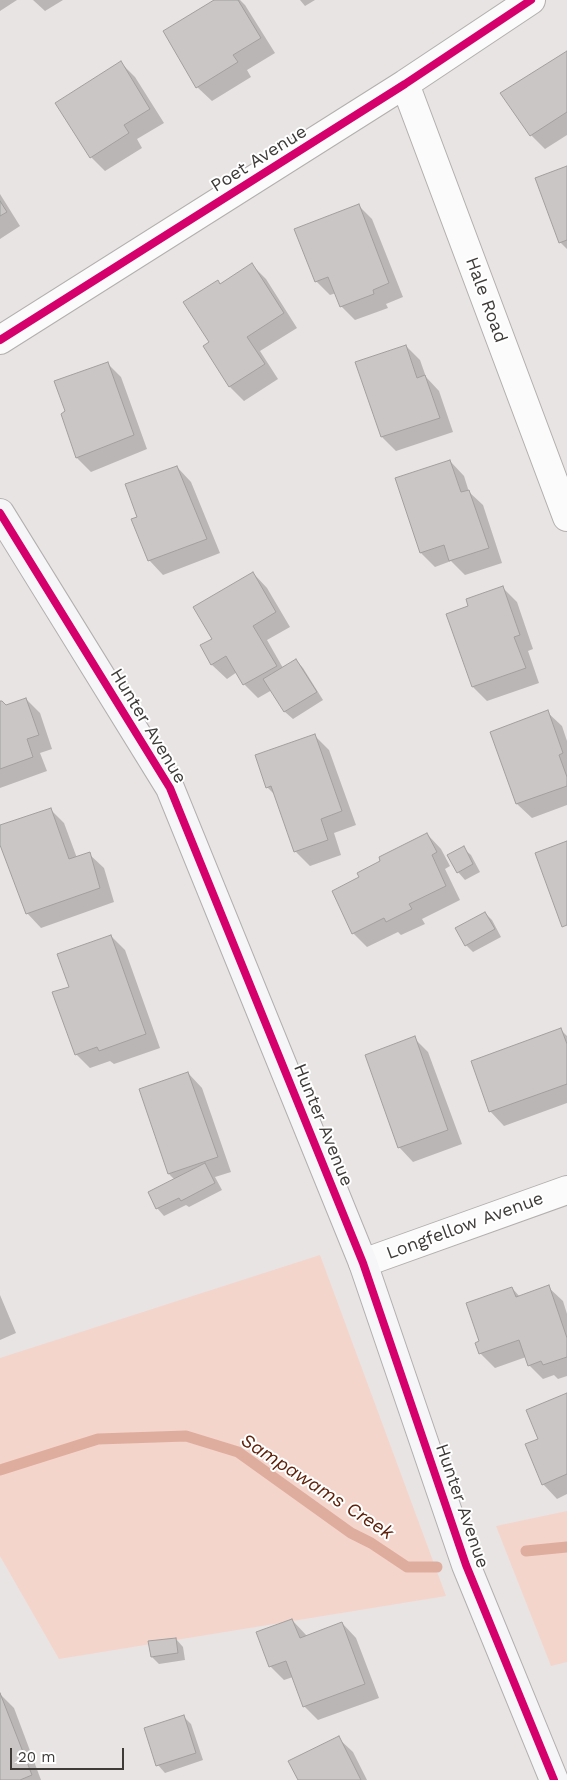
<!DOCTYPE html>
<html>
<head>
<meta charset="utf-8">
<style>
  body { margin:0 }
  #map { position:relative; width:567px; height:1780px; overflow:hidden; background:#e8e4e3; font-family:"Work Sans",sans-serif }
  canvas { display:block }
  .scale { position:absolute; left:10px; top:1748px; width:114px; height:22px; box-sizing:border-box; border:2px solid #3e3b39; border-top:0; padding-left:6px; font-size:15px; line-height:18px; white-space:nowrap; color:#3e3b39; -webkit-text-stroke:4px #fff; paint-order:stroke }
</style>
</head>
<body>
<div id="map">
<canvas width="567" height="1780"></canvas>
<div class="scale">20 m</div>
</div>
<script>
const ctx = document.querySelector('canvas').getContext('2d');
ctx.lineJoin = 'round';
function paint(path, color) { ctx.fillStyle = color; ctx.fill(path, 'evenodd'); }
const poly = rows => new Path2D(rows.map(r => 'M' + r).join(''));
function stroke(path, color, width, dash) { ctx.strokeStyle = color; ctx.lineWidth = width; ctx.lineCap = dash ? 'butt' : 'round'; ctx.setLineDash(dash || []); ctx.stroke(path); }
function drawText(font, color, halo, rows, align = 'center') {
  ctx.font = font + ' "Work Sans",sans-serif'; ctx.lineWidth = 4; ctx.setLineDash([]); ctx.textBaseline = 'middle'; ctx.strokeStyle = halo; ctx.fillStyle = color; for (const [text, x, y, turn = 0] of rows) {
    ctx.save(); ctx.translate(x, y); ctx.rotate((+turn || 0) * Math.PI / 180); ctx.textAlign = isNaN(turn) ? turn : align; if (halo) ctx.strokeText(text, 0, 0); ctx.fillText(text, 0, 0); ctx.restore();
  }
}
paint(poly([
  [320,1255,446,1596,59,1659,0,1556,0,1358],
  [567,1511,567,1662,551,1666,496,1526]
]), '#f4d5cb');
paint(poly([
  [0,0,17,0,0,11],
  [33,0,63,0,45,11],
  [217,0,240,0,245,5,275,53,247,70,251,77,212,101,197,87],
  [300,0,315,0,305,6],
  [567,52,567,135,545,149,531,135],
  [121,63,135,77,164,123,137,139,142,148,105,171,91,157],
  [567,167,567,249,560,242],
  [0,194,20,226,0,239],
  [358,205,372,219,403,297,386,304,388,308,355,320,341,306,336,293,330,295,316,281],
  [252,265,266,279,297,328,260,351,278,379,244,401,230,387,205,347,210,343,218,281,221,285],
  [406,346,420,360,426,377,439,391,453,432,396,451,382,437,357,363],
  [107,363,121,377,147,449,91,472,77,458,62,414],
  [450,461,464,476,469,492,483,505,502,563,465,575,451,561,435,567,421,553,397,479],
  [177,467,191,482,220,553,163,575,149,560,139,518],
  [253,573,267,588,290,627,267,640,283,668,296,660,303,668,323,700,293,719,285,712,272,690,258,698,244,684,237,672,227,679,212,665,202,646,213,639],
  [503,588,517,602,533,649,528,651,539,683,487,701,473,687,470,607],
  [26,699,40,713,52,749,40,753,47,771,0,788,0,703,6,706],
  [547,712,562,726,567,741,567,805,532,818,517,804,491,733],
  [315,736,329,750,356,825,334,833,341,855,310,866,296,852,275,795,267,787],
  [50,809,64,823,77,858,89,854,104,868,114,902,41,928,27,913,0,841,0,826],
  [427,834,441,849,450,866,445,869,460,900,422,919,425,924,401,935,398,932,367,947,353,933,360,878],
  [463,848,471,855,480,872,465,880,458,872],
  [485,913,492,920,501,937,473,952,466,945],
  [111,936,125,950,160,1048,114,1064,110,1061,90,1068,76,1054,70,988],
  [561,1030,567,1036,567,1103,504,1126,490,1111],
  [414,1038,428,1052,462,1144,413,1162,399,1147],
  [188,1073,202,1088,231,1172,215,1177,222,1190,189,1207,186,1205,164,1216,157,1208,175,1180,169,1174],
  [548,1287,563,1301,567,1314,567,1376,558,1379,554,1375,543,1379,529,1365,526,1357,495,1368,481,1354,477,1343,480,1342,512,1288,520,1297],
  [0,1295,16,1333,0,1340],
  [567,1394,567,1494,557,1499,543,1484,539,1439],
  [292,1620,307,1636,342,1623,356,1638,379,1698,318,1720,304,1706,293,1677,284,1680,270,1666],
  [176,1639,183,1647,185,1660,159,1664,152,1657],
  [0,1694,14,1708,41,1780,0,1780],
  [184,1717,191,1724,203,1760,165,1773,158,1765],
  [338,1738,353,1752,367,1780,299,1780]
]), '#0003');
stroke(poly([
  [0,1470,98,1439,186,1436,238,1452,351,1533,371,1543,407,1567,437,1567],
  [526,1551,567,1547]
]), '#dfad9e', 11);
const building = poly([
  [214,0,238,0,261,38,233,55,238,62,196,88,163,31,214,0],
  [567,51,567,112,530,136,500,93,567,51],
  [121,61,150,109,124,125,129,133,90,158,55,103,121,61],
  [567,166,567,240,559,243,535,178,567,166],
  [0,201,7,212,0,216,0,201],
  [359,204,389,283,373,290,374,294,340,307,328,277,315,282,294,229,359,204],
  [252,263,284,313,247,337,265,364,229,387,203,346,209,342,183,302,218,280,220,284,252,263],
  [406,345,417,378,425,375,440,418,381,437,355,362,406,345],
  [108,362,134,435,76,458,61,414,65,411,54,381,108,362],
  [450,460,461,492,469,490,489,548,449,561,444,545,420,553,395,478,450,460],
  [177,466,207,539,148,561,131,519,137,517,125,484,177,466],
  [253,572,276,612,253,626,277,666,243,685,226,656,211,665,200,645,212,639,193,607,253,572],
  [503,586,520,635,514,637,526,668,472,687,446,614,468,606,466,599,503,586],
  [296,659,317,692,284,712,263,679,296,659],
  [26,698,39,735,27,739,33,757,0,769,0,701,2,701,6,705,26,698],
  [548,710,563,753,559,755,567,777,567,786,516,804,490,732,548,710],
  [315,734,342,811,321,819,328,840,294,852,271,786,266,788,255,755,315,734],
  [51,808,69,859,90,852,100,888,26,914,0,845,0,825,51,808],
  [427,833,437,852,432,855,446,886,409,904,412,909,386,922,384,918,352,934,332,891,359,877,357,873,380,861,379,857,427,833],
  [567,841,567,925,562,927,535,853,567,841],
  [464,846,473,864,457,873,447,855,464,846],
  [485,912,495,929,465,946,455,928,485,912],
  [111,935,146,1034,99,1051,97,1047,75,1055,52,992,69,987,57,954,111,935],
  [561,1028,567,1044,567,1084,489,1112,471,1061,561,1028],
  [415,1036,448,1130,398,1148,365,1055,415,1036],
  [188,1072,218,1157,168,1174,139,1089,188,1072],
  [205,1163,215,1183,181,1201,179,1198,156,1209,148,1192,205,1163],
  [549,1285,567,1338,567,1357,543,1365,541,1361,528,1366,519,1340,479,1354,475,1343,479,1341,466,1303,512,1287,516,1297,549,1285],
  [567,1393,567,1474,542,1485,525,1444,538,1439,526,1410,567,1393],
  [292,1619,300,1638,342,1622,365,1684,303,1707,286,1661,269,1667,256,1632,292,1619],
  [176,1638,178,1653,151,1657,148,1641,176,1638],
  [0,1693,32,1775,20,1780,0,1780,0,1693],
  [184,1715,196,1753,156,1766,144,1728,184,1715],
  [339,1736,361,1780,298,1780,288,1761,339,1736]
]);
paint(building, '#c9c6c5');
stroke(building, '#a29f9e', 1);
const street = poly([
  [405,84,567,517],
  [0,340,405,84,531,0],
  [363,1263,567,1190]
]);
const secondary = poly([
  [0,513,170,788,363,1263,466,1565,554,1780]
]);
stroke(street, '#b2afae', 30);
stroke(secondary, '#b2afae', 30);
stroke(street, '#fcfbfb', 28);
stroke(secondary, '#f6f5f7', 28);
stroke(poly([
  [0,340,405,84,531,0],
  [0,513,170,788,363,1263,466,1565,554,1780]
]), '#d6006c', 8);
drawText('18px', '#3e3b39', '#fff', [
  ["Poet Avenue",259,159,-32],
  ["Hale Road",486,300,70],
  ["Hunter Avenue",148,726,59],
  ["Hunter Avenue",323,1125,68],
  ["Longfellow Avenue",465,1226,-20],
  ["Hunter Avenue",462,1506,71]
]);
drawText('italic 19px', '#5f220b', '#fff', [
  ["Sampawams Creek",317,1487,33]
]);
</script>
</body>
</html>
